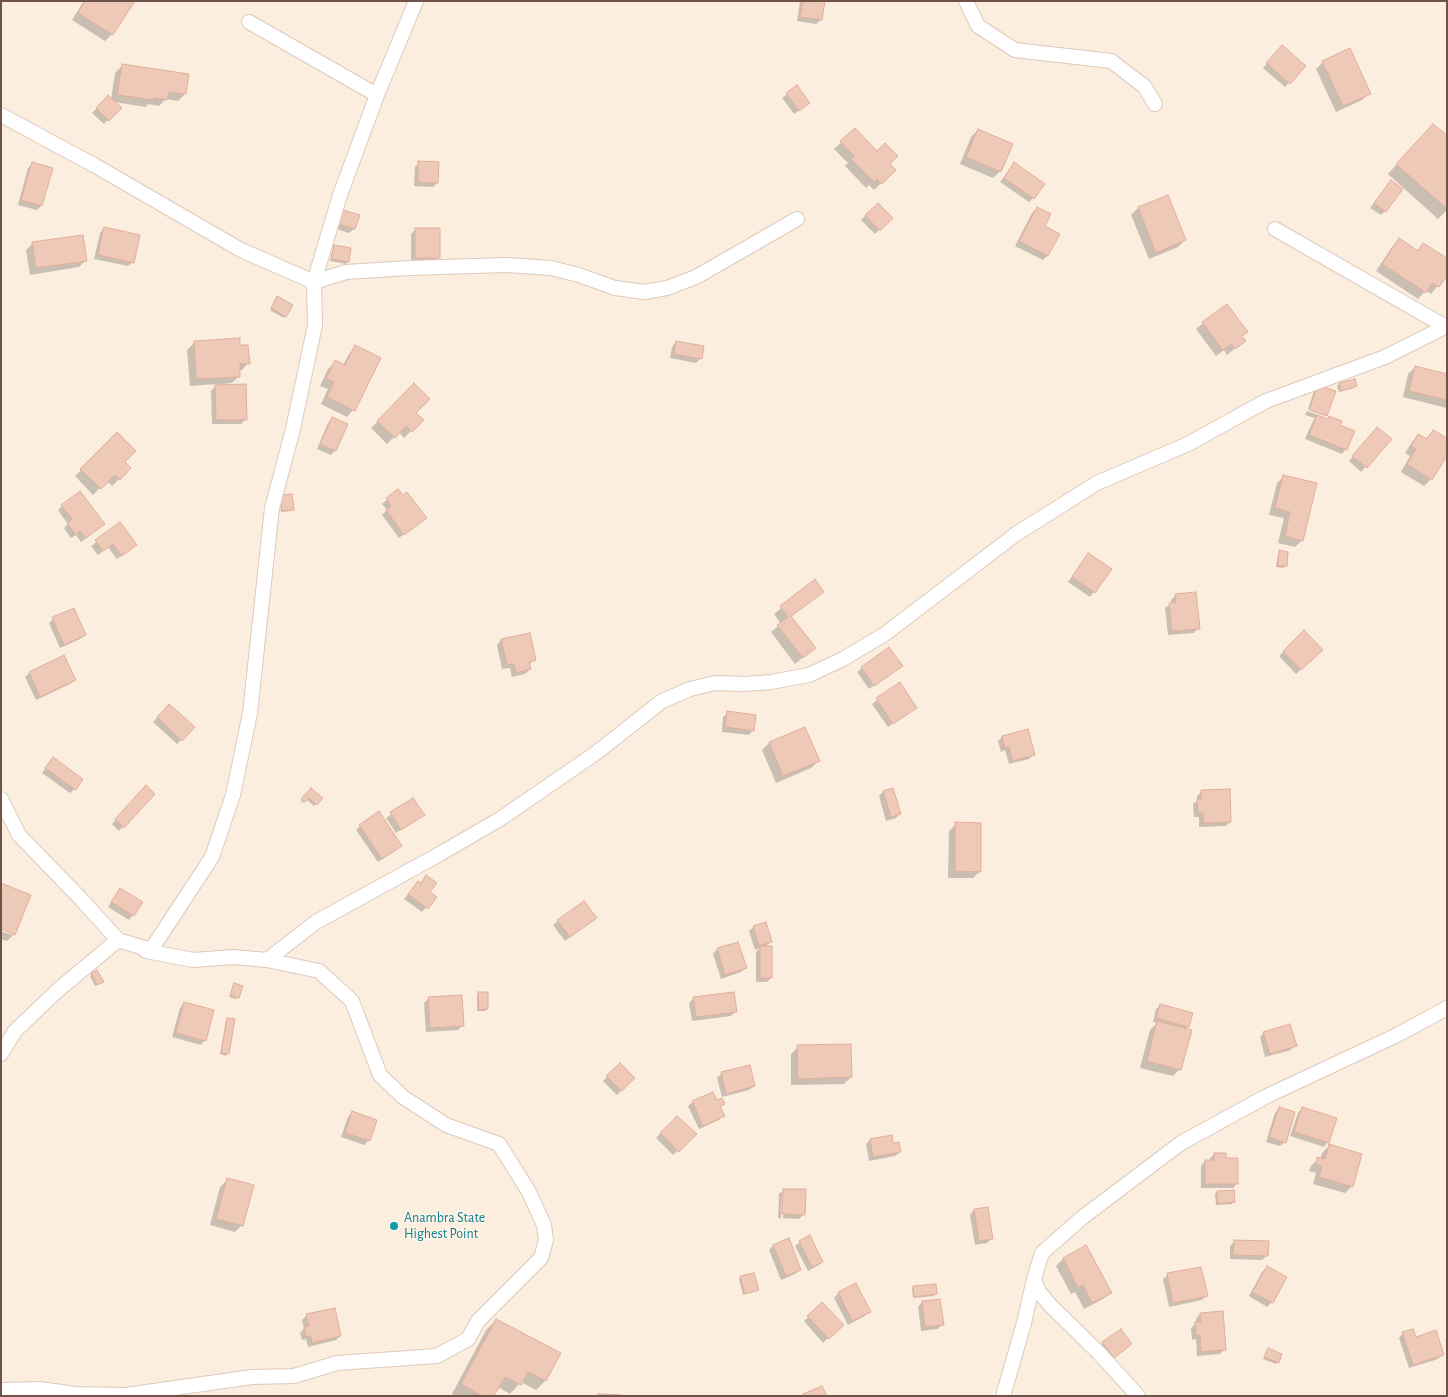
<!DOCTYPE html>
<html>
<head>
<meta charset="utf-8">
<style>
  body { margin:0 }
  #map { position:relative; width:1448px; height:1397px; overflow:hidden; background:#fbeedf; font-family:"Alegreya Sans",sans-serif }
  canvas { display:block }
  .frame { position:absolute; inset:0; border:2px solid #705348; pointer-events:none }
</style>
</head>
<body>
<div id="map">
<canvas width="1448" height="1397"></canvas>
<div class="frame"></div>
</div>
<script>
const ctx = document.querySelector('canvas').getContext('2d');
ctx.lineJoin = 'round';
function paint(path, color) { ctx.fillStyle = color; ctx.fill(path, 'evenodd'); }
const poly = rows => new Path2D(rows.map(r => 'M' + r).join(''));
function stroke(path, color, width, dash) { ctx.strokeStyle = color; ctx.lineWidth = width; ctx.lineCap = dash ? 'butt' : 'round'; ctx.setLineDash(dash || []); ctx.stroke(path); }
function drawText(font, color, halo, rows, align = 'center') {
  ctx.font = font + ' "Alegreya Sans",sans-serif'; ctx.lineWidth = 4; ctx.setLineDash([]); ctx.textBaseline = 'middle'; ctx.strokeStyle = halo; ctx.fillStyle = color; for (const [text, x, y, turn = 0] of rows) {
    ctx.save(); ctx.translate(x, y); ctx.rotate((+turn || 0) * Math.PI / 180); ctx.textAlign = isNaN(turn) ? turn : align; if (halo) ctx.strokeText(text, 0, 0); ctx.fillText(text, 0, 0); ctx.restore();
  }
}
paint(poly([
  [84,1,133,1,112,34,105,41,72,20],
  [800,1,824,1,821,20,816,24,797,21],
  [1278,51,1304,66,1285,87,1263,68],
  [1323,62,1369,93,1362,100,1336,112,1316,69],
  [122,66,185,94,178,101,166,99,159,106,148,104,146,107,114,102,120,108,104,124,92,113,108,97,111,100,115,73],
  [787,94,804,107,794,114,782,98],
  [855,129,895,170,874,190,869,185,866,188,845,166,848,163,834,149],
  [978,130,1000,171,993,178,960,164,971,137],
  [1423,135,1447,136,1447,210,1438,219,1388,174],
  [33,163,41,206,37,210,18,205,28,168],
  [419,163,437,183,433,187,414,186,415,167],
  [1014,164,1033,198,1029,202,1000,182],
  [1387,186,1385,211,1381,215,1370,208],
  [1167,197,1185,240,1178,247,1149,259,1131,215,1138,208],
  [878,204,891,218,875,234,861,220],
  [1037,208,1043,226,1058,234,1047,256,1043,260,1015,246,1032,213],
  [336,214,358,216,354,229,349,233,331,227],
  [104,228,133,262,128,266,94,259,100,233],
  [416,229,438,257,434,262,411,262,411,234],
  [1399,240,1416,251,1423,245,1447,274,1431,294,1426,290,1418,299,1376,271,1392,247],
  [33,243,86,260,79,267,30,275,26,250],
  [334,246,350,249,348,262,346,264,330,261,333,248],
  [276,299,285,316,284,318,270,310],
  [1203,323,1247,332,1241,337,1244,341,1227,355,1224,350,1216,356,1196,329],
  [676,342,701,358,696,363,670,358,672,347],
  [194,343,239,347,248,363,242,370,239,370,239,376,232,383,222,384,246,419,241,424,212,424,211,391,217,384,190,386,187,350],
  [356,347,353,410,347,417,321,404,328,389,320,386,328,369,335,362,343,365,349,354],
  [1415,367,1447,375,1447,408,1403,397,1408,374],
  [1354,380,1355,386,1354,388,1339,392,1337,386,1339,384],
  [414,385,414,413,422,420,404,438,399,432,387,444,371,428],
  [1318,387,1334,392,1325,416,1325,414,1308,409,1314,391],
  [1307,411,1324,417,1323,419,1326,420,1329,417,1338,426,1346,449,1342,454,1305,439,1313,421,1315,418,1305,415],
  [332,419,335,451,331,455,317,449,328,423],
  [1433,431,1431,479,1424,486,1401,472,1410,456,1405,453,1412,442,1418,435,1425,440],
  [1373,433,1390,439,1361,472,1349,461],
  [117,434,123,462,130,468,112,486,107,481,93,495,75,476],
  [1284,476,1302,540,1295,547,1278,543,1284,518,1269,515,1277,483],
  [398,491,421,522,399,538,382,515,387,510,382,504],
  [280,498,292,509,291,511,281,512],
  [62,506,99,528,81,542,76,535,71,538,64,528,68,524,58,510],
  [120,524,131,549,117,559,108,547,98,555,91,546],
  [1280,552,1285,566,1284,568,1276,567,1278,554],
  [1084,559,1110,570,1090,597,1068,582],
  [815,581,823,592,791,617,814,648,795,664,771,632,781,624,774,614],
  [1176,595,1198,628,1194,633,1168,635,1165,608,1171,604,1171,600],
  [53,619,85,635,80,639,60,648,49,623],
  [1304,632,1321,650,1296,674,1279,656],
  [529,634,534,660,529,665,530,669,525,674,512,677,510,668,502,669,497,645,501,640],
  [63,657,74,680,70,684,36,700,25,677,29,673],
  [862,668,897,670,869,689,857,672],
  [900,684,916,708,888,727,872,704],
  [169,705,193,728,177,744,153,722],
  [728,713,753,730,749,735,722,732,723,717],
  [804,728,818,761,811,768,776,783,762,750,769,743],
  [1002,737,1034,754,1029,759,1009,764,1005,750,1001,752,998,741],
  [49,763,75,789,70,793,42,773],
  [146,787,153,794,119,831,112,824],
  [311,789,321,798,314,806,306,799,302,803,301,801],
  [892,789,900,814,896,818,886,821,879,796,883,792],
  [1202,791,1230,822,1226,826,1199,827,1199,817,1194,817,1193,804,1197,801,1197,796],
  [413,799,423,815,396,833,386,818],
  [956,824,980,871,973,878,948,878,949,831],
  [360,826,396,850,378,862,356,830],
  [427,877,428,892,435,897,422,912,404,899,418,882,420,884],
  [120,889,133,915,129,920,108,907],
  [558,921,591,922,565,941,553,925],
  [754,927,771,942,765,947,771,978,767,982,756,982,756,952,760,948,755,950,749,931],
  [1,931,12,935,12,932,14,934,7,941,1,939],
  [717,949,745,968,741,972,721,979,713,954],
  [97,972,100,984,95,986,90,976],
  [234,984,238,997,236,999,229,997],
  [479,994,487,1009,485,1011,477,1011,477,995],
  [429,998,463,1025,458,1030,426,1032,424,1003],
  [694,998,735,1012,731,1016,692,1021,689,1003],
  [184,1003,205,1040,201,1045,172,1037,180,1008],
  [1161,1005,1188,1026,1185,1030,1180,1069,1173,1076,1140,1068,1150,1030,1157,1023,1153,1022,1156,1009],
  [228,1019,227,1054,226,1056,220,1054,226,1021],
  [1264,1033,1295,1045,1291,1050,1265,1057,1260,1037],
  [798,1047,851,1077,844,1084,791,1085,791,1054],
  [620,1064,634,1078,617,1095,603,1081],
  [749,1066,754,1086,749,1090,722,1097,717,1078,721,1074],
  [716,1101,723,1104,720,1107,723,1115,719,1120,699,1129,688,1106,693,1102],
  [1302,1108,1328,1142,1324,1147,1290,1136,1298,1113],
  [1279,1109,1285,1142,1280,1146,1266,1142,1275,1113],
  [352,1113,369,1140,364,1145,341,1137,348,1117],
  [677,1117,695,1134,673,1155,656,1138],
  [870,1140,892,1145,900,1152,895,1156,869,1161,866,1144],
  [1329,1146,1352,1186,1345,1193,1313,1184,1316,1173,1309,1171,1311,1166,1318,1159,1320,1159,1322,1153],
  [1215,1154,1225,1159,1237,1183,1233,1188,1201,1188,1201,1166,1205,1161,1210,1161,1210,1158],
  [227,1180,242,1225,235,1232,210,1225,220,1187],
  [784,1190,804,1214,799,1219,783,1218,784,1193,782,1193,781,1218,778,1218,779,1194],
  [1217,1192,1233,1202,1232,1204,1216,1205,1215,1194],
  [974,1210,992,1238,987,1243,975,1245,970,1215],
  [788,1240,800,1270,795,1274,781,1280,769,1250,773,1246],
  [800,1242,822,1262,817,1266,808,1271,795,1246],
  [1234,1242,1267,1255,1262,1260,1230,1259,1230,1246],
  [1063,1259,1110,1292,1103,1299,1084,1309,1075,1292,1071,1294,1056,1266],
  [1267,1267,1272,1302,1267,1307,1249,1296,1262,1272],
  [1168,1275,1206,1296,1202,1300,1169,1307,1163,1279],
  [741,1278,757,1290,743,1295,739,1279],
  [856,1285,869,1312,865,1316,848,1325,834,1298,838,1293],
  [913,1287,935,1294,934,1296,913,1298,912,1289],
  [939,1300,942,1324,938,1329,921,1331,918,1307,922,1302],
  [822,1304,842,1325,823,1343,804,1321],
  [1200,1314,1225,1349,1220,1354,1197,1356,1196,1339,1192,1340,1191,1328,1196,1323,1196,1319],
  [307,1315,340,1336,336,1340,308,1347,306,1339,302,1340,300,1333,304,1328,302,1320],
  [496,1320,559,1354,545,1381,536,1390,521,1382,510,1394,498,1387,493,1396,455,1396,452,1394,486,1330],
  [1403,1333,1415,1339,1442,1354,1438,1359,1409,1368,1399,1338],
  [1103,1343,1131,1344,1109,1361,1099,1348],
  [1268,1350,1278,1362,1276,1364,1263,1359]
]), '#0003');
const building = poly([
  [85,1,135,1,113,35,78,13,85,1],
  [803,1,825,1,822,20,800,17,803,1],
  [1282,45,1306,66,1290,84,1266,63,1282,45],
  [1350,48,1371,94,1343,106,1322,61,1350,48],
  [122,64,189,74,186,94,169,92,167,100,154,98,154,100,117,95,122,64],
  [797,85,810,103,799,111,786,93,797,85],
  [108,95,122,108,109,121,96,108,108,95],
  [1433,124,1447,135,1447,209,1396,164,1433,124],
  [855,128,877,151,885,143,898,156,890,164,896,170,882,184,877,179,874,182,851,159,854,156,840,141,855,128],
  [978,129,1013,144,1001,172,966,157,978,129],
  [418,161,439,162,438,183,418,182,418,161],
  [32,162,53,168,42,206,21,200,32,162],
  [1014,162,1045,184,1034,199,1004,178,1014,162],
  [1391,180,1403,189,1386,212,1374,203,1391,180],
  [1168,195,1186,240,1156,253,1138,207,1168,195],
  [878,203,893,218,880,231,865,215,878,203],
  [1037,207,1051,214,1045,226,1060,234,1048,256,1019,241,1037,207],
  [340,209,360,215,355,229,335,223,340,209],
  [104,227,140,235,134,263,98,255,104,227],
  [415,228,440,228,440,258,415,258,415,228],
  [83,235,87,261,36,268,32,242,83,235],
  [1399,238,1418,251,1423,243,1447,258,1447,276,1439,287,1432,283,1426,293,1382,264,1399,238],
  [334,245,351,248,349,262,331,259,334,245],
  [277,296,293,305,286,317,271,308,277,296],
  [1227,304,1248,332,1242,336,1246,341,1235,349,1231,344,1223,350,1202,322,1227,304],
  [240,338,240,345,248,345,250,364,240,364,240,377,196,379,194,341,240,338],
  [676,341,704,346,702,359,674,354,676,341],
  [355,345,381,358,355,411,327,397,334,382,326,379,335,360,345,365,355,345],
  [1415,366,1447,374,1447,400,1409,391,1415,366],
  [1355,379,1357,386,1341,391,1339,383,1355,379],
  [414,383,430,399,416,413,424,420,412,432,406,426,395,438,377,421,414,383],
  [246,384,247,420,216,420,215,385,246,384],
  [1318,385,1336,391,1327,416,1309,410,1318,385],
  [1317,415,1328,419,1329,416,1342,421,1340,425,1355,431,1347,450,1309,435,1317,415],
  [332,417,348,424,336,451,320,444,332,417],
  [1377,427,1392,439,1367,468,1352,456,1377,427],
  [1433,430,1447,438,1447,456,1432,480,1407,464,1416,449,1411,446,1418,434,1427,439,1433,430],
  [117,432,136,451,125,462,131,468,120,480,115,475,101,489,80,469,117,432],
  [1283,475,1317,483,1303,541,1285,536,1290,512,1275,508,1283,475],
  [398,489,403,495,407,492,427,518,404,535,386,510,391,506,386,498,398,489],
  [80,491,105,524,86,538,80,531,76,535,67,523,72,519,61,505,80,491],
  [292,494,294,510,282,511,281,495,292,494],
  [120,522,137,545,122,556,113,544,103,551,95,540,120,522],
  [1279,550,1288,552,1287,566,1278,566,1279,550],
  [1088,553,1112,569,1095,593,1072,577,1088,553],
  [815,579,824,592,791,616,816,648,803,658,777,625,788,617,780,606,815,579],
  [1196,592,1200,629,1172,631,1169,603,1176,602,1175,594,1196,592],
  [74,608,86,635,64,645,52,617,74,608],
  [1304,630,1323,650,1301,670,1283,651,1304,630],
  [530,633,536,660,529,662,531,669,516,673,514,664,507,665,501,639,530,633],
  [889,647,903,666,874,686,861,667,889,647],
  [64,655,76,680,40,697,29,672,64,655],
  [900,682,917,708,893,724,876,698,900,682],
  [169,704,195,727,182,741,157,717,169,704],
  [727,711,756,715,754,731,725,727,727,711],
  [805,727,820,761,783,776,769,742,805,727],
  [1028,729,1035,755,1013,761,1009,747,1005,748,1002,736,1028,729],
  [53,757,83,779,76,790,45,768,53,757],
  [146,785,155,794,124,828,115,819,146,785],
  [311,788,323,798,317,805,309,798,305,802,301,799,311,788],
  [893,788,901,814,891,817,883,791,893,788],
  [1230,789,1231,822,1203,823,1203,813,1198,813,1197,799,1201,799,1201,790,1230,789],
  [413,798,425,815,401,830,390,812,413,798],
  [379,811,402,846,382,859,359,825,379,811],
  [955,822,981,823,981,872,955,871,955,822],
  [426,875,437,883,430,892,437,897,428,909,408,894,418,881,421,883,426,875],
  [1,883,31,895,15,935,1,929,1,883],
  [120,888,143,902,134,916,111,902,120,888],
  [584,901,597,918,570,937,557,920,584,901],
  [766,922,772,942,759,946,753,926,766,922],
  [738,942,747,968,725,975,717,948,738,942],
  [760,946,772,946,772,978,760,978,760,946],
  [97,970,104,982,97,985,91,973,97,970],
  [234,983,243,986,239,998,230,995,234,983],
  [478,992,488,992,488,1009,479,1010,478,992],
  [734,992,737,1012,696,1017,693,997,734,992],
  [462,995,464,1026,430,1028,428,997,462,995],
  [184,1002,214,1010,206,1041,176,1033,184,1002],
  [1160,1004,1193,1013,1189,1027,1156,1018,1160,1004],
  [227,1018,235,1019,229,1054,221,1053,227,1018],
  [1157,1021,1192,1030,1181,1070,1147,1061,1157,1021],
  [1290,1024,1297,1046,1270,1054,1263,1032,1290,1024],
  [851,1044,852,1077,798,1079,797,1045,851,1044],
  [620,1063,635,1078,622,1091,606,1076,620,1063],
  [750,1065,755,1086,726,1094,721,1072,750,1065],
  [713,1092,717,1100,722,1098,725,1104,720,1106,725,1116,703,1126,692,1101,713,1092],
  [1279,1107,1295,1112,1286,1143,1269,1137,1279,1107],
  [1302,1107,1337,1118,1329,1143,1294,1132,1302,1107],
  [352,1111,377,1120,370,1141,345,1133,352,1111],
  [677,1116,697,1134,679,1152,660,1133,677,1116],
  [892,1135,893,1143,899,1142,901,1152,873,1157,870,1139,892,1135],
  [1329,1144,1362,1154,1353,1187,1319,1177,1322,1166,1316,1164,1317,1157,1325,1159,1329,1144],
  [1214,1153,1226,1153,1226,1158,1238,1158,1238,1184,1205,1184,1205,1160,1214,1160,1214,1153],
  [227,1178,254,1185,243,1226,216,1219,227,1178],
  [783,1189,806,1189,805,1215,782,1214,783,1189],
  [1234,1190,1235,1202,1217,1204,1217,1191,1234,1190],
  [988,1207,993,1239,979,1241,974,1209,988,1207],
  [810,1235,823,1262,812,1267,799,1241,810,1235],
  [789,1238,801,1270,786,1276,773,1245,789,1238],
  [1234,1240,1269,1241,1268,1256,1233,1255,1234,1240],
  [1086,1245,1112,1293,1092,1303,1083,1285,1078,1288,1063,1258,1086,1245],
  [1267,1266,1287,1277,1273,1303,1252,1292,1267,1266],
  [1201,1267,1208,1296,1173,1303,1167,1273,1201,1267],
  [754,1273,759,1290,745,1294,740,1276,754,1273],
  [856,1283,871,1312,852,1321,838,1292,856,1283],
  [936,1284,937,1294,914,1297,913,1286,936,1284],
  [940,1299,944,1325,925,1327,922,1301,940,1299],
  [822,1302,844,1325,829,1339,807,1316,822,1302],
  [335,1308,341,1336,312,1343,311,1336,306,1337,304,1327,309,1326,306,1314,335,1308],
  [1223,1311,1226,1350,1201,1352,1200,1335,1196,1336,1195,1322,1201,1322,1200,1313,1223,1311],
  [496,1319,561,1353,546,1381,528,1372,521,1385,505,1377,494,1396,482,1396,461,1384,496,1319],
  [1121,1329,1132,1344,1114,1358,1102,1342,1121,1329],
  [1413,1329,1416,1337,1436,1330,1444,1355,1413,1365,1402,1332,1413,1329],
  [1268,1348,1282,1354,1279,1363,1264,1357,1268,1348],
  [822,1386,827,1396,803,1396,803,1394,822,1386],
  [598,1394,623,1395,623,1396,598,1396,598,1394]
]);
paint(building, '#efc9b8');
stroke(building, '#e1ae99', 1);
const street = poly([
  [966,1,978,26,1015,50,1111,61,1144,86,1155,104],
  [249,22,377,95],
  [1,115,94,165,241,250,314,282,346,272,409,268,507,265,551,268,579,275,615,288,644,292,667,288,696,277,797,219],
  [1275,229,1446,327],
  [1,799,19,835,80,898,118,940],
  [151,950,146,951,193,960,233,957,267,960,316,922,438,855,500,819,596,753,662,701,690,689,715,683,745,684,771,682,809,675,843,659,885,634,1016,534,1097,483,1188,444,1266,401,1385,357,1447,326],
  [1,1054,15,1031,58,990,118,940,151,950,212,857,233,795,250,713,272,508,293,429,315,325,314,282,340,195,377,95,416,1],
  [1034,1279,1039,1292,1050,1305,1099,1353,1138,1396],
  [1,1390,40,1389,75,1394,126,1395,252,1377,294,1376,337,1363,437,1356,468,1339,478,1321,541,1258,546,1240,544,1225,529,1192,499,1144,446,1125,403,1097,380,1075,352,1001,319,971,267,960],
  [1003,1396,1024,1323,1034,1279,1042,1253,1083,1217,1181,1143,1267,1096,1397,1035,1447,1008]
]);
stroke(street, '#dec9bc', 16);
stroke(street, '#fff', 14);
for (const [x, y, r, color] of [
  [394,1226,5,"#0f9aa8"]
]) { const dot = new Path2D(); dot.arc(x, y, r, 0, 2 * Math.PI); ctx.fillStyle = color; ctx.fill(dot); stroke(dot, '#fef2e5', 2); }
drawText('14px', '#0d838f', '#fef2e5', [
  ["Anambra State",404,1218],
  ["Highest Point",404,1234]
], 'left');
</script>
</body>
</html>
